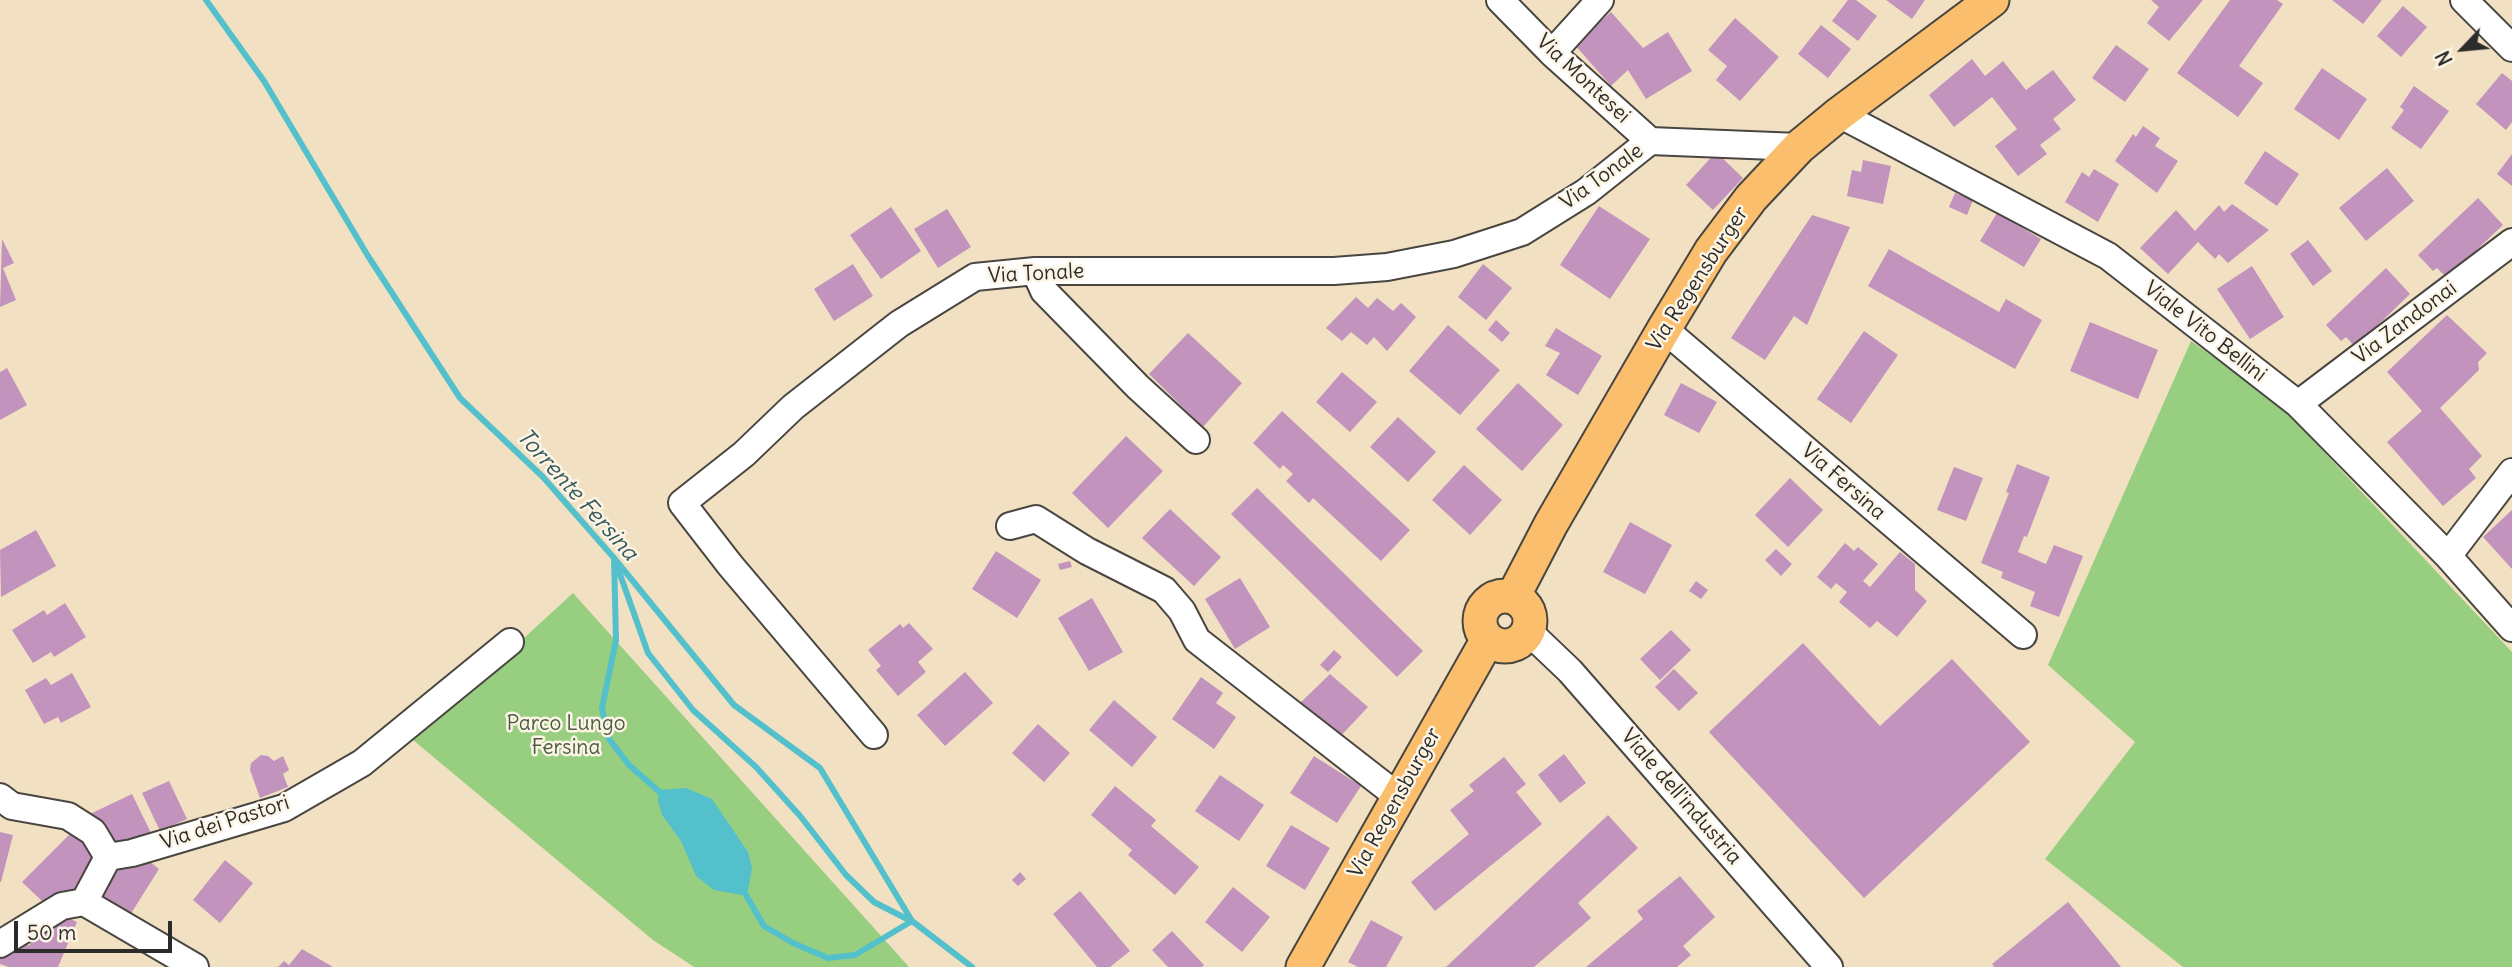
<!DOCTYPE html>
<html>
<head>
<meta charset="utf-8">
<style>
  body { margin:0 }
  #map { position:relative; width:2512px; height:967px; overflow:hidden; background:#f1e1c2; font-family:Delius,sans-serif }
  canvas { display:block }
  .north { position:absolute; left:2428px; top:14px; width:70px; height:70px; -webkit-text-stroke:5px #fcf5e5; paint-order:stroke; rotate:244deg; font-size:19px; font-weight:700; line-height:28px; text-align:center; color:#2b2b2b }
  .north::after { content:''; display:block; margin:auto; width:24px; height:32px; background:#2b2b2b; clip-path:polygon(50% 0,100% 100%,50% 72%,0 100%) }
  .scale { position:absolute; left:14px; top:921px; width:158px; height:32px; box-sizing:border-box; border:4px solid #2b2b2b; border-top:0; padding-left:9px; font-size:21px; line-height:24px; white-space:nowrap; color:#2b2b2b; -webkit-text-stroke:5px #fcf5e5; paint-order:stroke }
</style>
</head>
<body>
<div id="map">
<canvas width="2512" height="967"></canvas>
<div class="north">N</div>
<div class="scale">50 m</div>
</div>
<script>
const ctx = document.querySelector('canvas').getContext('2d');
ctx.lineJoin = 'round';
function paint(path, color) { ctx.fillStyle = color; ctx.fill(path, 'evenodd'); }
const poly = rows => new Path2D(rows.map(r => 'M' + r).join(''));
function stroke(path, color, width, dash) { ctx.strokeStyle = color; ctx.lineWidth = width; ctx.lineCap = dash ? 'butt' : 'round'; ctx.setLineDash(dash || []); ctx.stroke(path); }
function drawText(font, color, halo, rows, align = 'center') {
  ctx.font = font + ' Delius,sans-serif'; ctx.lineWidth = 5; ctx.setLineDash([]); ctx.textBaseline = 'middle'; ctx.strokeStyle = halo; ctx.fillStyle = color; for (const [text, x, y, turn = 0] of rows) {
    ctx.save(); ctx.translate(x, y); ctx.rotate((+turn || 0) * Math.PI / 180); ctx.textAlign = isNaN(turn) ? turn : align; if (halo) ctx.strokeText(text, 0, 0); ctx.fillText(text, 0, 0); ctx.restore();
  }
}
paint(poly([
  [2191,341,2278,403,2512,652,2512,967,2183,967,2045,859,2135,742,2048,665],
  [573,593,909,967,694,967,653,940,413,740]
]), '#98ce7f');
paint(poly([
  [686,788,712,799,748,852,752,868,747,896,714,890,696,876,681,841,662,815,658,801,658,790]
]), '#53c0cc');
stroke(poly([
  [206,0,264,81,368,256,460,398,543,477,614,558,734,705,820,768,912,921,972,967],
  [614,558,616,640,602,708,609,739,629,765,662,794],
  [616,563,648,653,693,710,756,767,801,817,846,875,874,902,909,920],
  [743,890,764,926,793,943,828,958,855,955,912,921]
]), '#53c0cc', 6);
paint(poly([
  [1848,0,1856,0,1877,16,1858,41,1832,21],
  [1886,0,1925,0,1912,19],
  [2151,0,2203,0,2169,41,2147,23,2159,7],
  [2230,0,2277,0,2283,4,2239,66,2263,83,2238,117,2177,73],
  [2332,0,2382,0,2363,24],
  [2403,6,2427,27,2401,57,2377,36],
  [1611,12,1643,48,1668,32,1692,71,1646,99,1628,70,1611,86,1574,44],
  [1735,18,1779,57,1740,101,1716,80,1727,66,1708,50],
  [1821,25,1851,49,1828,78,1798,54],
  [2116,45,2149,69,2125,102,2092,78],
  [1972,59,1985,76,2003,61,2026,90,2053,70,2076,100,2053,119,2061,129,2040,145,2047,154,2018,176,1995,146,2017,129,1992,97,1954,127,1929,95],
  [2322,68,2367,99,2339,140,2294,109],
  [2502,73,2512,81,2512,122,2506,130,2476,104],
  [2414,86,2449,111,2421,149,2391,128,2404,110,2400,107],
  [2143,126,2160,138,2155,146,2178,161,2157,193,2115,161,2133,134,2136,137],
  [2265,151,2299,174,2277,206,2244,183],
  [1716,152,1743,178,1713,210,1686,185],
  [2512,154,2512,186,2497,174],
  [1863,160,1891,166,1883,204,1847,196,1852,170,1861,172],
  [2387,168,2414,201,2366,241,2339,208],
  [2094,169,2119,184,2098,222,2065,202,2082,172,2089,177],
  [1955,193,1973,200,1967,215,1949,207],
  [2478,198,2503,225,2447,278,2437,268,2433,271,2418,255],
  [2232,204,2269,230,2228,263,2219,254,2215,259,2198,242,2168,274,2140,248,2176,210,2195,231,2219,205,2224,212],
  [1599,206,1650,239,1610,299,1560,265],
  [891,207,921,251,881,279,850,235],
  [947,209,971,247,938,268,914,229],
  [1997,213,2041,239,2024,267,1980,241],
  [1812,215,1850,227,1807,325,1794,316,1765,360,1731,338],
  [2,239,14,263,3,268,16,300,0,307],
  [2308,240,2332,271,2313,286,2290,254],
  [1889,249,1999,312,2006,299,2042,320,2015,369,1868,286],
  [853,264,873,296,834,321,814,289],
  [1483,264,1512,288,1486,320,1458,297],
  [2252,266,2284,317,2250,339,2217,289],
  [2386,268,2410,294,2355,347,2346,337,2341,341,2326,325],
  [1356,297,1368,308,1377,298,1393,311,1401,303,1416,317,1387,351,1374,337,1367,345,1351,332,1342,341,1326,328],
  [2447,315,2487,353,2478,362,2479,370,2440,408,2482,456,2469,469,2476,478,2443,506,2387,442,2422,411,2387,372],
  [1496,320,1510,333,1502,342,1488,330],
  [2090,322,2158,350,2138,399,2070,371],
  [1448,325,1500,370,1460,415,1409,371],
  [1556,328,1602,356,1578,395,1546,375,1560,353,1545,346],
  [1864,331,1898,355,1851,423,1817,399],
  [1188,333,1242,383,1203,427,1149,374],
  [7,368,27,405,0,420,0,372],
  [1342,372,1377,402,1350,432,1316,402],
  [1518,383,1563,425,1522,471,1476,429],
  [1681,383,1717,402,1699,433,1664,415],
  [1282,411,1410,530,1381,561,1313,498,1309,503,1286,481,1293,474,1283,465,1280,469,1253,443],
  [1398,417,1436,452,1408,482,1370,447],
  [1126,436,1163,471,1108,528,1072,493],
  [2017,464,2050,477,2027,537,2024,536,2018,552,2046,564,2054,545,2083,556,2059,617,2030,606,2035,592,2001,578,2003,572,1981,563,2009,493,2006,492],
  [1464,465,1502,500,1470,535,1432,500],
  [1954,467,1983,478,1966,521,1937,510],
  [1790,478,1823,510,1788,547,1755,515],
  [1257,488,1423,651,1397,677,1231,514],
  [1170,509,1221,557,1194,586,1142,538],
  [2512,510,2512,569,2483,537],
  [1630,522,1672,545,1645,594,1603,572],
  [36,530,56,566,1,597,0,550],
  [1845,543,1854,551,1858,547,1878,564,1863,581,1870,587,1900,552,1915,564,1915,590,1927,601,1897,637,1877,621,1870,628,1839,602,1847,592,1836,583,1831,589,1817,577],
  [1776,549,1792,564,1781,576,1765,560],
  [996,551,1041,580,1017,618,972,589],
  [1070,561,1072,567,1060,570,1058,564],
  [1240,578,1270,627,1235,649,1205,599],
  [1696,581,1708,590,1701,599,1689,591],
  [1092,598,1123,652,1089,671,1058,618],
  [65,603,86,637,54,657,51,652,33,663,12,630,44,610,47,615],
  [909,623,933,649,918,662,926,672,898,696,876,670,881,666,868,650,900,624,903,628],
  [1671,630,1691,650,1660,680,1640,659],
  [1803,643,1880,726,1952,659,2030,742,1864,898,1709,732],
  [1334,650,1342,657,1328,672,1320,665],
  [1674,669,1698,693,1679,711,1655,687],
  [965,672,993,703,945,746,917,715],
  [72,673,91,707,61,723,58,717,44,724,25,690,46,678,51,685],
  [1330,674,1368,707,1336,741,1296,707],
  [1201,677,1223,693,1216,703,1236,717,1214,749,1172,719],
  [1114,700,1157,737,1132,767,1089,730],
  [1038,724,1070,753,1044,782,1012,753],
  [1564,754,1586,783,1560,803,1538,775],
  [261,755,268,756,274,761,283,756,289,770,283,774,288,787,260,798,250,770,251,763],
  [1314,756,1361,786,1337,823,1290,793],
  [1504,757,1526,784,1516,792,1542,824,1435,911,1411,882,1469,834,1450,810,1474,791,1469,785],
  [1220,775,1264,805,1239,841,1195,811],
  [169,781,187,819,160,831,142,793],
  [1115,786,1156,820,1151,826,1199,867,1175,895,1128,855,1132,850,1091,815],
  [132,794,151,833,110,854,90,814],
  [1608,815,1638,848,1578,903,1591,918,1534,967,1446,967],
  [1291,825,1330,848,1305,890,1266,866],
  [78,826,102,862,67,897,43,902,22,882],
  [0,832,13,835,1,882,0,882],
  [145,858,159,869,130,915,96,895,114,862],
  [225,860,253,883,220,923,193,900],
  [1020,872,1026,879,1018,886,1012,880],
  [1680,876,1715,917,1683,946,1691,955,1677,967,1586,967,1643,919,1637,911],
  [1233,887,1270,917,1242,952,1205,922],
  [1080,891,1130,951,1110,967,1097,967,1053,914],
  [2068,902,2121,967,1994,967,1992,964],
  [60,914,77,922,58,967,9,967,0,964,0,952,23,940,29,946,39,925],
  [1371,920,1403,937,1386,967,1358,967,1348,962],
  [1172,931,1204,965,1202,967,1168,967,1152,950],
  [302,949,333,967,278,967,284,961,289,965]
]), '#c293bc');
const minor = poly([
  [1500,0,1552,53,1650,141,1799,147],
  [2464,0,2512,48],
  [1552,53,1600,0],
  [1839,114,2108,256,2298,404,2448,556,2512,628],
  [1035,271,1044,291,1138,387,1196,440],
  [1664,329,2023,635],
  [2298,404,2512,242],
  [1010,526,1036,519,1087,551,1164,590,1182,611,1197,640,1400,798],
  [2448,556,2512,472],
  [1528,631,1570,671,1829,967],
  [874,735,730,565,682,503,744,454,793,407,899,324,975,277,1035,271,1334,271,1387,267,1454,254,1522,232,1586,192,1650,141],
  [0,797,12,806,68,816,93,832,108,857],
  [108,857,132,853,284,808,362,763,510,642],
  [84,902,108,857],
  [0,944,62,906,84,902,195,967]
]);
const major = poly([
  '1480 621a25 25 0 1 1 50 0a25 25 0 1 1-50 0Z',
  [1513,597,1551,524,1664,329,1711,251,1751,198,1799,147,1839,114,1992,0],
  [1303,967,1488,639]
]);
stroke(minor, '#494642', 30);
stroke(major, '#494642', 37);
stroke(minor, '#fff', 26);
stroke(major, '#fabe6d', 33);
drawText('21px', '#2b2b2b', '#fcf5e5', [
  ["Via Montesei",1583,79,43],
  ["Via Tonale",1602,177,-36],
  ["Via Tonale",1036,274,-3],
  ["Via Regensburger",1698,279,-57],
  ["Via Zandonai",2405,323,-37],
  ["Viale Vito Bellini",2205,332,38],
  ["Via Fersina",1843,482,41],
  ["Viale dell'industria",1681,797,49],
  ["Via Regensburger",1395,803,-61],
  ["Via dei Pastori",225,823,-18]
]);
drawText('21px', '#4c5c44', '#fcf5e5', [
  ["Parco Lungo",566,724],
  ["Fersina",566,748]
]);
drawText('italic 23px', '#37585b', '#fcf5e5', [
  ["Torrente Fersina",577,495,48]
]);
</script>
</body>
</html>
